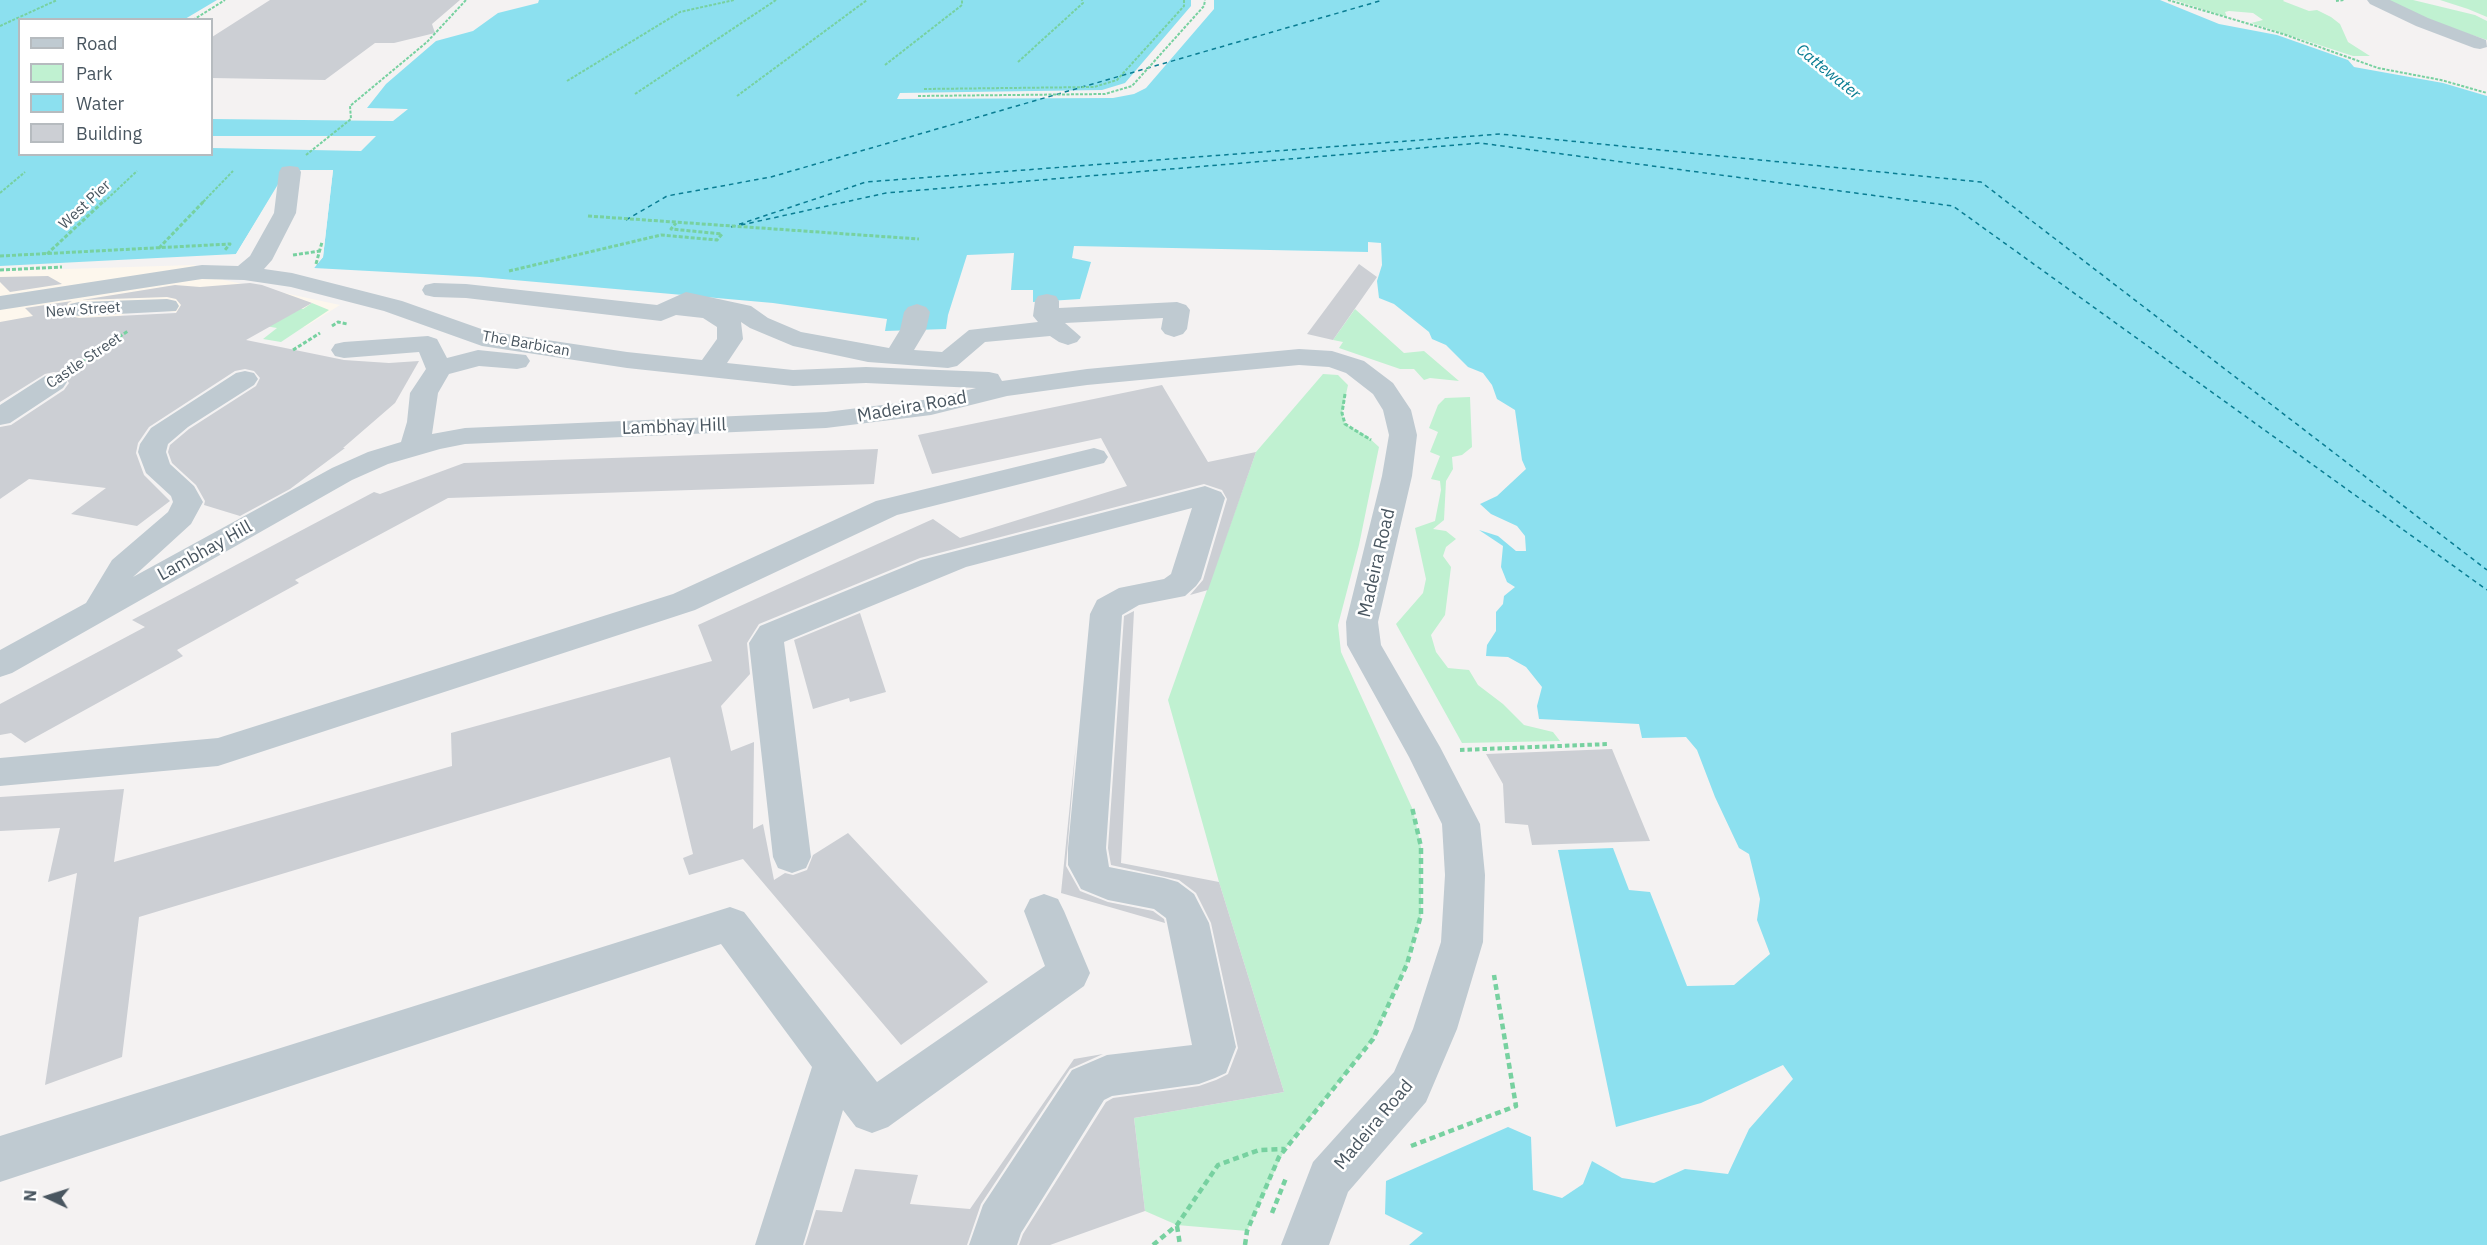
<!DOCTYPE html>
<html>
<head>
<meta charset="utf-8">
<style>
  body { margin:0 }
  #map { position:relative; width:2487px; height:1245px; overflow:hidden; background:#f4f2f2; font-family:"IBM Plex Sans",sans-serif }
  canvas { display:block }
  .legend { position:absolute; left:18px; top:18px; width:195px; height:138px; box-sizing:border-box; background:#fff; border:2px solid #b6bbbf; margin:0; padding:8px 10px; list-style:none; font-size:18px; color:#495660 }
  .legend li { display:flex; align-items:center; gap:12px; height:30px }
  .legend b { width:30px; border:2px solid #b6bbbf }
  .north { position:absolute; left:18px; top:1167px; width:60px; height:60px; -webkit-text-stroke:4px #fff; paint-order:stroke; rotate:274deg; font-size:16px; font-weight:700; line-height:24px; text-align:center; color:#495660 }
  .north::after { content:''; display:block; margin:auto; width:21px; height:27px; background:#495660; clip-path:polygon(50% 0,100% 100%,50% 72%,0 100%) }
</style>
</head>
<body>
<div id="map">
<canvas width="2487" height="1245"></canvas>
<ul class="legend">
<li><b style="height:8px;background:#bfcad1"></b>Road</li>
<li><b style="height:16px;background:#c0f1d1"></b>Park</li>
<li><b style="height:16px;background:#8ce0ef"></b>Water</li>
<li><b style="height:16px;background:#cccfd4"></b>Building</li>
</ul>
<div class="north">N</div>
</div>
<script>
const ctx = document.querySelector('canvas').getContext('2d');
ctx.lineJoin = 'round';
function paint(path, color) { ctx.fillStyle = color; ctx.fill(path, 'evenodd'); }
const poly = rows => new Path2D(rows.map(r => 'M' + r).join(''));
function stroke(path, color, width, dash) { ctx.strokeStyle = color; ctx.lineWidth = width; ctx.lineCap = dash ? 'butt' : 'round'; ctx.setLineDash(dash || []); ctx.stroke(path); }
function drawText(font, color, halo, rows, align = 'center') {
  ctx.font = font + ' "IBM Plex Sans",sans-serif'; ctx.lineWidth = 5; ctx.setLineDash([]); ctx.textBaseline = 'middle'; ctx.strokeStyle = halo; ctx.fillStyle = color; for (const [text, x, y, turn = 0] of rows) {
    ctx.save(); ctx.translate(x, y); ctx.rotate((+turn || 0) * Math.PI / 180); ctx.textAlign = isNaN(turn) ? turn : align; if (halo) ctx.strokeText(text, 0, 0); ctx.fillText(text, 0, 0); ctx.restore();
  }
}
paint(poly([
  [194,265,224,280,340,305,305,327,156,310,129,312,84,333,0,342,0,271]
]), '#fdf7ed');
paint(poly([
  [2174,0,2284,0,2283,1,2309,11,2317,10,2331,17,2340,24,2348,42,2370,56,2353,56,2251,23,2263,20,2253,13,2229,11,2225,12,2227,17],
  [2388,0,2413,0,2475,15,2487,21,2487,40,2441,25],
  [2440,0,2487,0,2487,17,2468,9],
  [276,303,303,309,312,303,329,310,281,342,263,339,277,328,236,321],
  [1355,309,1404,353,1424,351,1459,381,1430,378,1424,380,1414,369,1400,369,1339,348,1343,342,1333,340],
  [1323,374,1338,375,1348,385,1342,413,1345,424,1367,436,1379,447,1359,545,1338,625,1341,652,1413,810,1421,847,1421,915,1407,965,1373,1039,1285,1149,1247,1231,1177,1225,1145,1211,1134,1118,1284,1092,1219,882,1168,700,1256,452],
  [1470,397,1472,447,1462,455,1452,457,1453,469,1446,481,1444,520,1433,529,1446,531,1456,539,1446,547,1443,556,1451,567,1445,615,1431,635,1436,652,1448,668,1469,670,1478,685,1503,704,1524,725,1553,732,1560,741,1462,743,1396,624,1423,593,1426,579,1415,528,1435,521,1441,490,1440,481,1431,479,1440,456,1430,452,1438,432,1429,428,1438,405,1445,398]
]), '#c0f1d1');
paint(poly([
  [0,0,217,0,185,19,20,20,20,154,212,154,212,148,361,151,376,136,212,136,212,119,393,121,408,109,367,108,386,84,436,41,473,31,498,13,538,3,539,0,1191,0,1191,6,1125,83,1102,90,900,93,897,99,1113,98,1134,94,1146,88,1214,9,1214,0,2160,0,2219,24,2277,35,2348,60,2354,67,2443,83,2487,96,2487,1245,1409,1245,1423,1233,1385,1214,1386,1181,1508,1127,1531,1137,1533,1190,1562,1198,1583,1184,1592,1161,1622,1178,1654,1183,1685,1169,1728,1174,1749,1129,1793,1079,1783,1065,1701,1103,1616,1127,1558,850,1613,848,1629,890,1650,892,1687,986,1734,985,1770,954,1757,920,1760,899,1749,854,1739,848,1715,797,1697,750,1686,737,1642,738,1639,724,1539,719,1537,706,1542,687,1526,667,1508,657,1486,656,1487,645,1496,631,1496,612,1503,604,1504,596,1515,587,1507,582,1501,567,1503,546,1479,530,1498,536,1516,551,1526,551,1525,536,1517,526,1491,514,1480,504,1497,496,1526,469,1522,460,1515,410,1497,399,1492,385,1483,373,1468,367,1446,345,1432,339,1429,332,1394,304,1379,298,1377,281,1382,265,1381,243,1368,242,1368,252,1074,246,1072,258,1091,262,1080,299,1033,302,1033,290,1011,290,1014,253,967,255,948,315,946,329,885,331,887,319,773,303,480,277,314,268,323,257,333,170,301,170,283,176,236,254,0,266]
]), '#8ce0ef');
paint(poly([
  [333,170,323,257,314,268,311,267,320,256,330,173,288,173,240,255,236,254,287,171]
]), '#f4f2f2');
stroke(poly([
  [626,220,667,196,771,177,1383,0],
  [741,225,886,193,1480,143,1953,206,2487,590],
  [731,227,866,182,1500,134,1981,182,2487,570]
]), '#0a7d93', 1.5, [4.5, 4]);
paint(poly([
  [270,0,460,0,432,24,435,33,394,43,375,43,325,80,212,78,212,37],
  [1359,264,1377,277,1333,340,1307,334],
  [48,276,62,284,10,292,0,282,0,277],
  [250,283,262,285,312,303,246,340,344,360,389,363,419,361,395,403,343,448,345,448,290,489,240,516,204,505,205,501,196,485,172,463,168,452,170,445,189,429,256,386,260,378,254,371,245,369,235,371,149,427,138,443,136,453,144,475,170,501,137,526,71,514,106,488,29,479,0,499,0,427,11,425,64,390,69,383,63,374,54,372,45,374,0,402,0,322,33,316,25,308,72,301,68,303,65,310,70,316,79,318,176,313,181,305,176,299,167,297,82,300,175,285,200,287],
  [1162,385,1208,462,1256,452,1208,590,1190,595,1203,580,1227,499,1222,490,1204,484,920,558,759,624,747,643,750,674,721,706,731,751,754,742,753,829,763,824,774,880,785,873,793,875,807,870,813,855,848,833,988,982,901,1045,743,859,689,875,683,858,693,854,670,757,139,917,122,1057,45,1085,77,873,48,882,60,828,0,831,0,797,124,789,114,862,452,766,451,733,712,661,698,625,933,519,960,538,1127,486,1101,438,932,474,918,435],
  [878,449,874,484,448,498,295,580,299,583,177,650,183,656,25,743,11,733,0,735,0,704,145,627,132,620,374,492,380,494,464,463],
  [1134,611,1121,863,1219,882,1284,1092,1134,1118,1145,1211,1050,1245,1019,1245,1023,1234,1106,1102,1113,1098,1199,1086,1216,1080,1228,1074,1238,1048,1211,923,1196,893,1179,880,1111,865,1108,848,1124,616],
  [860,613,886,692,850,702,849,698,813,709,794,640],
  [1076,744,1066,866,1080,891,1108,902,1153,911,1164,919,1165,923,1061,893],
  [1612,749,1650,841,1532,845,1528,825,1505,823,1503,784,1486,754],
  [1103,1054,1070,1069,981,1204,967,1245,805,1245,816,1210,842,1212,855,1169,918,1175,910,1204,970,1209,1074,1059]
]), '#cccfd4');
stroke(poly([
  [2168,0,2283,34,2378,68,2441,80,2487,93],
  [2336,1,2344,0],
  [193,20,225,0],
  [0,26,57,0],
  [1018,62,1083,3,1082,0],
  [885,65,962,5,962,0],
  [567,81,680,12,734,0],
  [924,89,1094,87,1117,80,1184,6,1184,0],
  [635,94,776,0],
  [737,96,867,0],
  [918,96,1105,94,1132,86,1204,6,1205,0],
  [306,155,351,119,350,106,427,42,466,0],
  [0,193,25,172],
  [104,202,137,171],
  [203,202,233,171]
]), '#77d1a0', 2, [3, 1.5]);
stroke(poly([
  [588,216,919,239],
  [159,248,205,200],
  [47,254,105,200],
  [293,255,320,251],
  [0,256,230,244,225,250],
  [316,264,322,242],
  [0,270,62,267],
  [509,271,661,235,717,240,722,234,671,229,676,223],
  [332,326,338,322,347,324],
  [293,350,320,333],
  [74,367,128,331],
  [1345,394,1342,413,1345,424,1371,440]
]), '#77d1a0', 3, [4, 2]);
stroke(poly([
  [1460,750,1609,744]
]), '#77d1a0', 4, [4.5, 3]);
stroke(poly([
  [1411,1146,1516,1106,1494,975],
  [1272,1213,1286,1178],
  [1177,1226,1180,1245],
  [1153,1245,1177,1225,1218,1165,1259,1150,1284,1149],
  [1245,1245,1247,1231,1279,1157,1373,1039,1407,964,1421,915,1421,847,1412,807]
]), '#77d1a0', 4.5, [6, 4]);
paint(poly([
  [2367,0,2390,0,2428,18,2486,40,2487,47,2480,49,2474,48,2416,26,2370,4,2367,0],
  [290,166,298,167,301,172,296,213,272,260,264,269,292,273,402,301,487,331,627,352,702,360,717,339,717,327,703,318,676,315,661,321,466,298,434,297,425,295,422,290,425,285,434,283,466,284,657,305,686,292,751,306,768,318,801,332,889,348,900,330,904,312,908,307,917,304,926,307,930,312,926,330,914,350,942,352,969,330,1038,322,1033,316,1035,301,1038,296,1047,294,1056,296,1059,301,1059,308,1177,302,1186,305,1190,310,1187,329,1183,334,1174,337,1165,334,1161,329,1163,318,1065,323,1081,337,1077,342,1068,345,1059,342,1050,336,985,342,957,366,948,368,868,362,793,346,750,328,741,322,743,339,727,363,793,370,866,367,989,372,998,374,1002,381,1087,369,1299,349,1332,351,1364,361,1393,383,1411,410,1417,435,1412,476,1378,622,1381,645,1440,747,1480,824,1485,875,1483,942,1457,1029,1426,1102,1348,1192,1329,1245,1281,1245,1313,1162,1394,1072,1413,1029,1441,942,1445,875,1442,824,1409,757,1347,645,1346,622,1382,476,1389,435,1383,410,1373,394,1346,373,1329,367,1299,365,1087,385,1007,396,931,415,826,428,465,444,440,449,388,464,352,480,12,673,0,677,0,650,86,603,112,560,168,512,173,502,171,496,146,473,138,452,140,444,151,428,236,373,245,371,254,373,258,379,254,385,188,427,168,444,166,452,170,464,194,486,203,502,191,524,133,577,332,468,368,452,401,442,407,422,410,393,426,369,419,352,344,358,335,356,331,350,335,344,344,342,428,336,437,339,447,358,478,350,526,355,530,361,526,367,517,369,479,366,449,374,438,393,432,434,465,428,826,412,931,399,976,388,866,383,793,386,627,368,482,346,384,311,291,287,244,280,202,279,0,310,0,296,202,265,238,266,250,256,274,213,279,172,282,167,290,166],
  [167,299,176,301,179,306,176,311,79,316,70,314,67,309,70,304,79,302,167,299],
  [54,374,63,376,67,382,63,388,10,423,0,425,0,405,45,376,54,374],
  [1094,448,1104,451,1108,457,1104,463,897,515,695,610,218,766,0,786,0,758,218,738,673,594,876,501,1094,448],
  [1205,486,1221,492,1225,498,1201,579,1196,586,1185,596,1139,605,1122,615,1106,848,1109,867,1164,878,1178,882,1194,894,1209,923,1236,1047,1226,1073,1215,1078,1199,1084,1112,1096,1104,1100,1021,1233,1017,1245,969,1245,983,1205,1072,1070,1107,1055,1192,1045,1166,918,1154,909,1108,900,1081,889,1068,865,1068,848,1090,614,1097,600,1119,588,1164,579,1171,574,1192,508,966,567,784,642,811,857,806,868,792,873,778,868,773,857,749,643,760,626,921,560,1205,486],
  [1044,894,1058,899,1064,911,1090,973,1084,986,888,1127,872,1133,856,1127,843,1110,803,1245,755,1245,812,1067,721,944,0,1182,0,1136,730,907,744,912,877,1082,1045,966,1024,911,1030,899,1044,894]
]), '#bfcad1');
drawText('15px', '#495660', '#fff', [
  ["West Pier",85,205,-43],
  ["New Street",83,310,-4],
  ["The Barbican",526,344,10],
  ["Castle Street",84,361,-34]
]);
drawText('italic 16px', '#0a7d93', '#fff', [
  ["Cattewater",1828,72,39]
]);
drawText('18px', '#495660', '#fff', [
  ["Madeira Road",912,407,-10],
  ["Lambhay Hill",674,427,-2],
  ["Lambhay Hill",205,551,-29],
  ["Madeira Road",1377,563,-77],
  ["Madeira Road",1374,1125,-50]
]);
</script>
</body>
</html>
